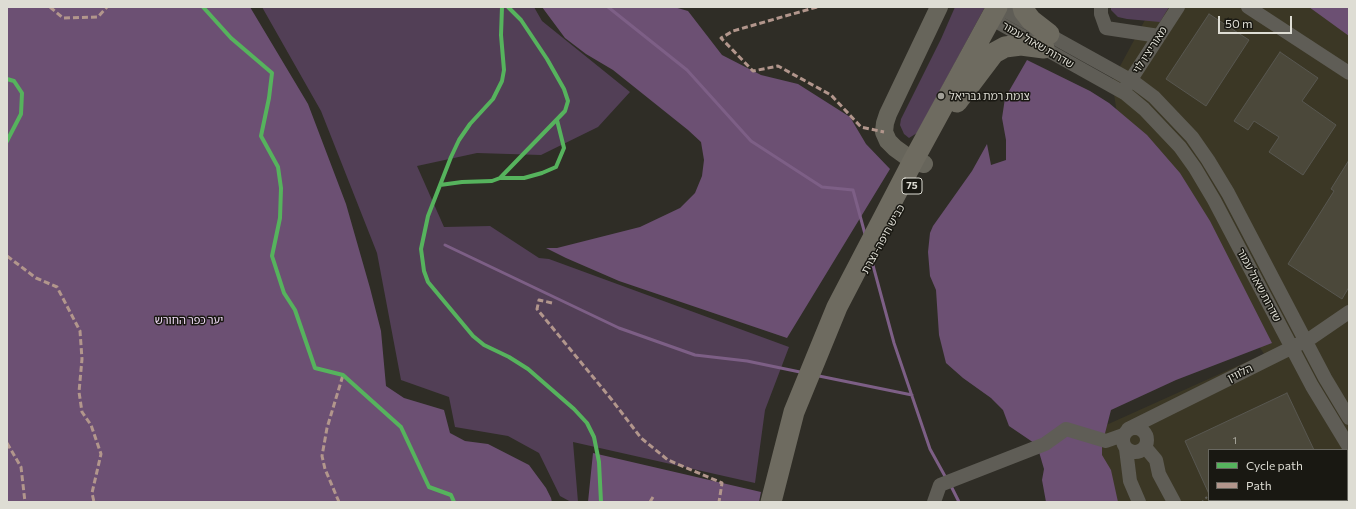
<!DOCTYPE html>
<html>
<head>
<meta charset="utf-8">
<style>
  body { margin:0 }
  #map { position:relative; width:1356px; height:509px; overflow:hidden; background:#2f2d26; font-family:Commissioner,sans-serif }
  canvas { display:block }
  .frame { position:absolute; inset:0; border:8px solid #deddd4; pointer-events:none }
  .legend { position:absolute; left:1208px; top:449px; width:140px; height:52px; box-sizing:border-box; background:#191812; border:1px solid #686760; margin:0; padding:5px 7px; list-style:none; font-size:12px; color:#deddd4 }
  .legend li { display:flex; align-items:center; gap:8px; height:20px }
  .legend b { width:20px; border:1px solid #686760 }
  .scale { position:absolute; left:1218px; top:16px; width:74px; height:18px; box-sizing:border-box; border:2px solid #deddd4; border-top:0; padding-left:5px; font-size:12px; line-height:14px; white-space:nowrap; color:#deddd4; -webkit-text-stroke:3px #191812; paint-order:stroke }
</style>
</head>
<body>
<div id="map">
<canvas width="1356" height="509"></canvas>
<div class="frame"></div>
<ul class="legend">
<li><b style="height:5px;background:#56b35d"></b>Cycle path</li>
<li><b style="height:5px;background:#b2968c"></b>Path</li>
</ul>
<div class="scale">50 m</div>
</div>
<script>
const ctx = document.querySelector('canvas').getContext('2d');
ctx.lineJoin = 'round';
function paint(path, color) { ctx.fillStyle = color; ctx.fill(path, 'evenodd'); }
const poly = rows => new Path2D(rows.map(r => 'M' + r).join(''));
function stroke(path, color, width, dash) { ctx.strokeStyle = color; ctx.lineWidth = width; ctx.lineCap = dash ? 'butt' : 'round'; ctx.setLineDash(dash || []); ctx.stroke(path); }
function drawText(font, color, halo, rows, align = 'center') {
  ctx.font = font + ' Commissioner,"Noto Sans Hebrew",sans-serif'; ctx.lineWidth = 3; ctx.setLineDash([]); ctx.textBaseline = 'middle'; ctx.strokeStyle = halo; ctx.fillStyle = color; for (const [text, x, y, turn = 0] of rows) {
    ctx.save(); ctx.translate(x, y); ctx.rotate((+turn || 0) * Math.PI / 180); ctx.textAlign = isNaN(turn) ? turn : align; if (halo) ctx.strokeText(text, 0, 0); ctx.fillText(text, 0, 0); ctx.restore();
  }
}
paint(poly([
  [1152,7,1349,7,1349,502,1094,502,1084,435,1264,354,1188,231,1121,140,1112,81],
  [1209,450,1347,450,1347,500,1209,500]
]), '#3b3725');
paint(poly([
  [262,7,534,7,542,21,630,92,598,127,541,155,477,153,417,166,444,227,490,226,539,258,549,259,789,347,765,410,755,483,573,442,578,502,571,502,560,496,539,453,508,436,455,427,449,397,401,380,377,253,321,111],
  [955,7,985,7,917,133,909,138,904,134,900,125,901,119,941,39],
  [1111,7,1169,7,1160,22,1127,19,1118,17,1111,10]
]), '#523f56');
paint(poly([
  [7,7,250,7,308,104,346,204,370,288,381,331,386,386,404,398,444,410,450,433,465,441,488,444,529,465,546,488,551,498,552,502,7,502],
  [542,7,674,7,688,11,722,55,761,75,798,84,850,117,866,144,890,169,787,338,619,281,566,258,546,248,557,248,640,227,680,208,695,193,702,176,704,160,701,142,688,130,613,70,586,54,565,38],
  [1309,7,1349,7,1349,36],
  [1027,60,1090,91,1109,103,1147,135,1180,173,1210,221,1272,343,1176,380,1111,410,1102,445,1102,455,1111,470,1118,502,1046,502,1042,480,1044,469,1037,445,1009,426,1003,410,991,398,963,378,946,363,939,335,936,290,930,276,928,252,930,233,933,226,972,171,987,144,991,165,1006,160,1006,140,1002,118,1005,98],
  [593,453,761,492,759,502,588,502]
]), '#6c5073');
stroke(poly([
  [608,7,687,70,751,141,822,187,853,190,865,234],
  [445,245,619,328,695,355,747,361,800,372],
  [871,258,894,343,930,449,946,478],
  [819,376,912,395],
  [950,484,959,502]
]), '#7d5f86', 3);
const building = poly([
  [1209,14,1249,40,1206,106,1166,79,1209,14],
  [1280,52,1318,78,1302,101,1336,125,1303,175,1269,152,1279,137,1254,121,1248,130,1234,121,1280,52],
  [1349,160,1349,287,1342,299,1288,264,1334,191,1331,189,1349,160],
  [1287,393,1314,450,1209,450,1209,494,1185,441,1287,393]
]);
paint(building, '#4b483a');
stroke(building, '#585750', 1);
stroke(poly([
  [1202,502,1209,495]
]), '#605f59', 2, [2, 3]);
stroke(poly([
  [1101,7,1101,14,1106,28,1159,36],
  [1248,7,1349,73],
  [1126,87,1178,7],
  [1349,418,1325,378,1228,193,1208,160,1192,137,1154,97,1134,82,1006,11,993,13,999,23,1126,94,1144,109,1180,147,1195,168,1214,200,1312,386,1349,447],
  '1123 440a12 12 0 1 1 24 0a12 12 0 1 1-24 0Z',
  [1128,429,1311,338,1349,312],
  [1145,447,1156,460,1159,474,1174,502],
  [1126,449,1130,481,1139,502],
  [934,502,940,485,1045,444,1066,429,1106,441,1123,435]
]), '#5f5d56', 14);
stroke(poly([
  [924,164,913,161,895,148,888,141,884,132,885,123,888,114,939,7]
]), '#67655b', 18);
stroke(poly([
  [1023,7,1024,11,1031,20,1049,34],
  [957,102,994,53,1005,47,1021,45,1044,48],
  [771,502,794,412,837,307,913,161,997,7]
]), '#6e6b60', 21);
stroke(poly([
  [50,7,63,18,98,17,107,7],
  [817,7,733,31,721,38,753,71,778,66,831,95,861,127,884,132],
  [7,256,36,278,57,287,80,331,82,359,79,392,82,412,91,425,101,454,92,493,94,502],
  [552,303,539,300,537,309,612,400,641,438,668,460,722,483,719,502],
  [7,443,21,467,25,502],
  [339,502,325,469,322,456,327,428,343,375],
  [650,502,653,497]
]), '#b2968c', 3, [6, 3]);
stroke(poly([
  [203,7,231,38,272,73,269,98,261,136,278,167,281,188,280,218,272,256,284,293,295,310,315,368,343,375,401,427,429,487,451,495,454,502],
  [502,7,501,35,504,70,502,81,493,99,470,124,459,140,451,157,428,216,421,249,424,271,428,282,473,336,484,345,509,357,528,369,574,409,587,423,594,437,599,462,601,502],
  [7,79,14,81,22,93,21,114,7,141],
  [500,178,524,178,542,173,556,167,564,148,557,120],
  [440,185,462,182,492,181,500,178,565,111,568,101,564,89,547,59,521,20,508,7]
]), '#56b35d', 4);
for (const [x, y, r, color] of [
  [941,96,4,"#a19f97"]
]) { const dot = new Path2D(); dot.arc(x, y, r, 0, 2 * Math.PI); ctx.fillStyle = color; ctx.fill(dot); stroke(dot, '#191812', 1.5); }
drawText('9px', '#b9b8ae', null, [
  ["1",1235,441]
]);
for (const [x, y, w] of [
  [912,186,20]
]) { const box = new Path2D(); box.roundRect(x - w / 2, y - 8, w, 16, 3); ctx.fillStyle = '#191812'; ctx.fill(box); stroke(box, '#deddd4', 1); }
drawText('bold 10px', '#deddd4', null, [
  ["75",912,186]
]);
drawText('11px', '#deddd4', '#191812', [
  ["שדרות שאול עמור",1038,45,30],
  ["מאוריציו לוי",1150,50,-57],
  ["כביש חיפה-נצרת",883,239,-61],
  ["שדרות שאול עמור",1259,285,62],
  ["הלווין",1240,373,-26]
]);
drawText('11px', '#deddd4', '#191812', [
  ["צומת רמת גבריאל",949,96]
], 'left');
drawText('11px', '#f1dcf7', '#191812', [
  ["יער כפר החורש",189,320]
]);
</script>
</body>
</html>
